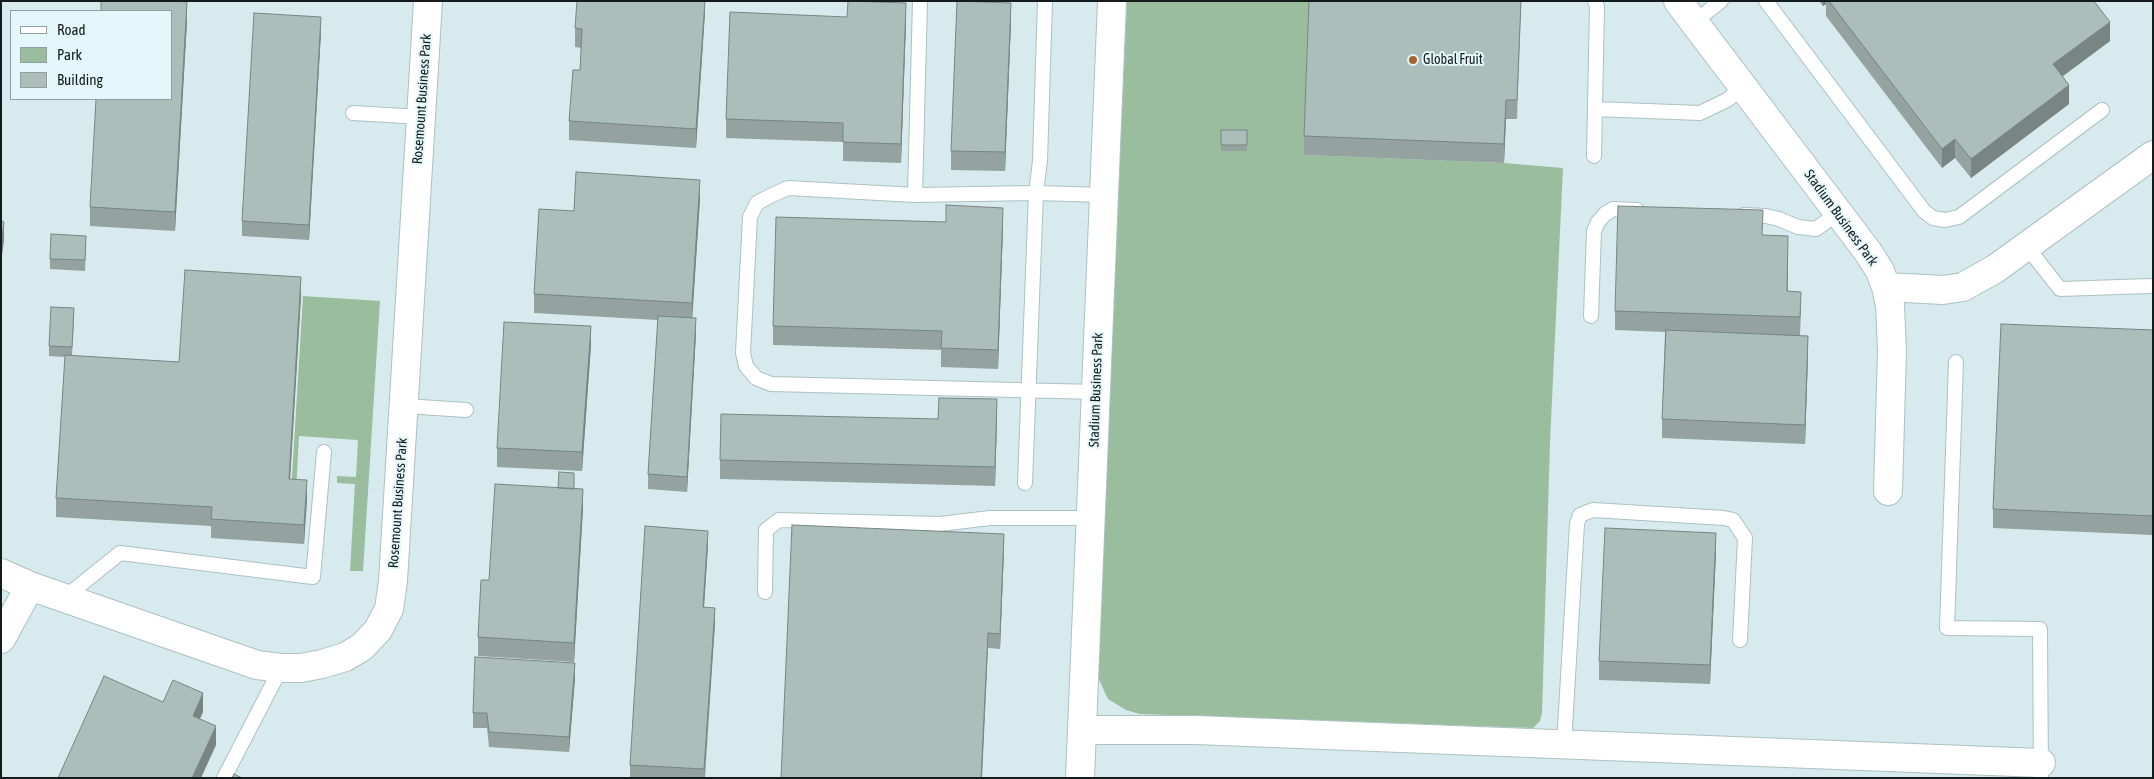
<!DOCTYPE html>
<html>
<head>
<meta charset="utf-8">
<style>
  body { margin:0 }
  #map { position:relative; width:2154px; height:779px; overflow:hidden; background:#d7eaed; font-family:"Asap Condensed",sans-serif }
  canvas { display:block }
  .frame { position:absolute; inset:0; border:2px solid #141b1c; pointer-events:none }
  .legend { position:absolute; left:10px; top:10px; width:162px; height:90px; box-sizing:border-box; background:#e4f7fa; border:1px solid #919fa1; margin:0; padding:6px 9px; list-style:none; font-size:15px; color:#141b1c }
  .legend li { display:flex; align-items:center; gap:10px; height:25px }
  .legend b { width:25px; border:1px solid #919fa1 }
</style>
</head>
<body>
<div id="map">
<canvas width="2154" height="779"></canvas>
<div class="frame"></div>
<ul class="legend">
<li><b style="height:6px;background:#fff"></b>Road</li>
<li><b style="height:14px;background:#9abd9e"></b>Park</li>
<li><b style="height:14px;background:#acbeb9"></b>Building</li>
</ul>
</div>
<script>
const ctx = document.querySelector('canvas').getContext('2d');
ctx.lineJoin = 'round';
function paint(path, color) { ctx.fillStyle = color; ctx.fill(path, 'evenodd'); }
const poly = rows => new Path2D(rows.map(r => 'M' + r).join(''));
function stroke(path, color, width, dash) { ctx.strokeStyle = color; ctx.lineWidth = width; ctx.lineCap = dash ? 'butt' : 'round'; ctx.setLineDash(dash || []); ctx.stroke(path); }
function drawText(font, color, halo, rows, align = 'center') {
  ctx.font = font + ' "Asap Condensed",sans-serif'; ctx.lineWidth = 4; ctx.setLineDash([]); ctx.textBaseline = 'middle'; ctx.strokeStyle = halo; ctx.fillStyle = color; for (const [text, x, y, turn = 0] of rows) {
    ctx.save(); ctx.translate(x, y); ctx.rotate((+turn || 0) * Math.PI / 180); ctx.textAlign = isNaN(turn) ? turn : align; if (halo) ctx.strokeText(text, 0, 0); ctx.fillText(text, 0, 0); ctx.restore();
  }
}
paint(poly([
  [1127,1,1309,1,1304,155,1504,163,1563,168,1550,442,1542,713,1540,721,1533,728,1140,714,1126,710,1108,699,1097,675],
  [303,296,380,301,363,571,350,571,355,484,337,483,337,476,356,477,358,440,299,436,296,493,291,493]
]), '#9abd9e');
const service = poly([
  [1766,1,1924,211,1933,218,1945,220,1959,217,2102,110],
  [1694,22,1721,1],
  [1595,109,1700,113,1727,100,1743,87],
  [353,113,421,117],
  [1594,156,1597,7,1595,1],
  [915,195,920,1],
  [1744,215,1766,216,1779,219,1798,227,1816,229,1838,213],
  [2027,247,2060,289,2149,286],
  [1591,316,1594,231,1598,222,1605,214,1613,209,1637,210],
  [1956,362,1947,628,2040,629,2041,778],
  [1096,392,771,384,756,378,746,366,743,353,750,217,757,203,770,196,788,188,915,195,1036,193,1104,195],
  [405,406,466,410],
  [1025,483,1036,193,1040,161,1045,1],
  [765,592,766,530,779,520,940,524,990,518,1091,518],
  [64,598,120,553,313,577,324,452],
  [1564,745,1577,524,1580,515,1593,510,1724,518,1733,520,1745,538,1740,640],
  [224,778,281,668]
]);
const minor = poly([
  [1678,1,1868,252,1880,271,1886,287,1943,290,1963,287,1995,269,2153,155],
  [1886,287,1890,305,1892,351,1888,491],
  [1,573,30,586,257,665,281,668,301,668,322,664,345,657,362,647,378,630,389,609,393,581,428,1],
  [1,639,30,586],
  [1082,730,1196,730,2041,763],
  [1080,778,1112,1]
]);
stroke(service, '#adc0c3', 16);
stroke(minor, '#adc0c3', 30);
stroke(service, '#fff', 14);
stroke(minor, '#fff', 28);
paint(poly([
  [705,1,705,12,696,148,569,140,569,121,580,70,581,48,575,47,575,28],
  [1521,1,1517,119,1506,119,1504,163,1304,155,1304,136],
  [1819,1,2094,1,2110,41,2062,77,2069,104,1971,178,1955,158,1942,168,1826,16,1826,4,1823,6],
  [187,21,175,231,90,226,90,207],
  [906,22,901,163,843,161,843,142,726,138,726,119],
  [1011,22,1005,171,951,170,951,151],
  [321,32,309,240,242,236,242,221],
  [1221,130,1247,130,1247,151,1221,151],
  [700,199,692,318,696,333,687,492,648,489,648,474,658,320,534,313,534,294,574,211],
  [1003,227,998,369,941,367,941,350,773,345,773,326],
  [1762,235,1788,255,1788,291,1801,311,1800,335,1808,355,1805,444,1662,438,1662,419,1665,332,1615,330,1615,311],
  [86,246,85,271,50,269,50,259],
  [301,296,290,479,307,499,304,544,211,538,211,526,56,517,56,498,65,357,49,356,49,346,74,319,72,356,179,362],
  [2153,330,2153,535,1993,528,1993,509],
  [591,345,582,471,497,467,497,448],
  [997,418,995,486,720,479,720,460,938,419],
  [574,489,583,508,574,662,478,656,478,637,489,580],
  [792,525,1004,549,1000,649,988,648],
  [708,545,704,607,715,623,705,778,630,778,630,765],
  [1716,552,1710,684,1599,680,1599,661],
  [575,678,569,752,489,747,487,728,473,728,473,713]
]), '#94a39f');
paint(poly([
  [705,1,705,12,696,148,696,129],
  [1823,1,1826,1,1826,4,1823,6],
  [187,2,187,21,175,231,175,212],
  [906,3,906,22,901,163,901,144],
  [1011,3,1011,22,1005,171,1005,152],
  [321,17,321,32,309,240,309,225],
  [2110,22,2110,41,2053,83,2053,64],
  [2069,85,2069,104,1971,178,1971,159],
  [1506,100,1506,119,1504,163,1504,144],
  [1955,139,1955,158,1942,168,1942,149],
  [700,180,700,199,692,322,692,303],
  [1003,208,1003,227,998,369,998,350],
  [4,222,4,241,1,263,1,244],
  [301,277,301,296,289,498,289,479],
  [696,318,696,333,687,492,687,477],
  [591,326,591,345,582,471,582,452],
  [1808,336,1808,355,1805,444,1805,425],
  [997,399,997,418,995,486,995,467],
  [307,480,307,499,304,544,304,525],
  [583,489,583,508,574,662,574,643],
  [708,531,708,545,703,622,703,607],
  [1716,533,1716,552,1710,684,1710,665],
  [1004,534,1004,549,1000,649,1000,634],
  [715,608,715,623,704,778,704,769],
  [988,633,988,648,982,778,981,778],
  [575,663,575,678,569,752,569,737],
  [203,693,203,712,193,735,193,716],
  [216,726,216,745,201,778,192,778]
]), '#788582');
const building = poly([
  [101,1,171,1,187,2,175,212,90,207,96,99,171,99,171,11,101,11,101,1],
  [577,1,705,1,696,129,569,121,573,70,580,70,581,50,582,29,575,28,577,1],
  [848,1,906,3,901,144,843,142,843,123,726,119,730,12,847,17,848,1],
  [957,1,1011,3,1005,152,951,151,957,1],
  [1309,1,1521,1,1517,100,1506,100,1504,144,1304,136,1309,1],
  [1829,1,2094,1,2110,22,2053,64,2069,85,1971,159,1955,139,1942,149,1829,1],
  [254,13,321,17,309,225,242,221,254,13],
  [1221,130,1247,130,1247,145,1221,145,1221,130],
  [576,172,700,180,692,303,534,294,539,209,574,211,576,172],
  [946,205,1003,208,998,350,941,348,942,331,773,326,776,217,946,222,946,205],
  [1618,206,1763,210,1762,235,1788,236,1787,291,1801,292,1800,317,1615,311,1618,206],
  [1,221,4,222,1,244,1,221],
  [51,234,86,236,85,260,50,259,51,234],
  [185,270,301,277,289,479,307,480,304,525,211,519,212,507,56,498,65,355,179,362,185,270],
  [51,307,74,308,72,347,49,346,51,307],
  [658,316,696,318,687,477,648,474,658,316],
  [504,322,591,326,582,452,497,448,504,322],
  [2001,324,2153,330,2153,516,1993,509,2001,324],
  [1666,330,1808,336,1805,425,1662,419,1666,330],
  [939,398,997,399,995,467,720,460,721,414,938,419,939,398],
  [559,472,574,473,574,489,558,488,559,472],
  [495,484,583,489,574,643,478,637,481,580,489,580,495,484],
  [792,525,1004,534,1000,634,988,633,981,778,781,778,792,525],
  [645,526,708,531,703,607,715,608,704,769,630,765,645,526],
  [1605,528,1716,533,1710,665,1599,661,1605,528],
  [475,657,575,663,569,737,489,732,487,713,473,713,475,657],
  [104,676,163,702,173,680,203,693,193,716,216,726,192,778,58,778,104,676],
  [234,774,242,778,232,778,234,774]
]);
paint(building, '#acbeb9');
stroke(building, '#788582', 1);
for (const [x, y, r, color] of [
  [1413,60,5,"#a76630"]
]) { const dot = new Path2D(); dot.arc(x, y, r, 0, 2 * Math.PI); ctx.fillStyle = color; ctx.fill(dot); stroke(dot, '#e4f7fa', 2); }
drawText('14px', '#141b1c', '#e4f7fa', [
  ["Global Fruit",1423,60]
], 'left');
drawText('14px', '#141b1c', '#e4f7fa', [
  ["Rosemount Business Park",422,99,-86],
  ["Stadium Business Park",1841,218,54],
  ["Stadium Business Park",1096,390,-88],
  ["Rosemount Business Park",398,503,-86]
]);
</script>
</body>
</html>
